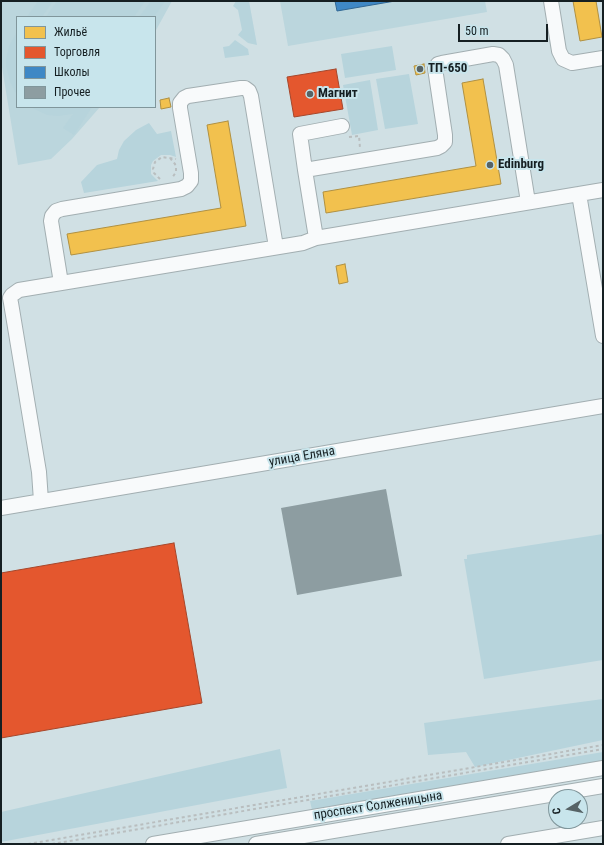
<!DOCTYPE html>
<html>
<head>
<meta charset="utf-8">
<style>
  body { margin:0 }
  #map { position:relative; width:604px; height:845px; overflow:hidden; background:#d0e0e4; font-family:"Roboto Condensed",sans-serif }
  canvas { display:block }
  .frame { position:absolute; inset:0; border:2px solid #151f22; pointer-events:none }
  .legend { position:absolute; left:16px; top:16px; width:140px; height:92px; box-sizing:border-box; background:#c8e5ec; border:1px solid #80969b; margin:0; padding:5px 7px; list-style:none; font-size:12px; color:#151f22 }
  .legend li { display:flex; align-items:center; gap:8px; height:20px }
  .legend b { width:20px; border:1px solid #80969b }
  .north { position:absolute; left:548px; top:789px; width:40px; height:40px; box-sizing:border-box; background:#c8e5ec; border:1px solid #80969b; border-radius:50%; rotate:260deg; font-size:11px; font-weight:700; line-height:16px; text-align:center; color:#151f22 }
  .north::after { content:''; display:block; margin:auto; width:14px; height:18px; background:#566366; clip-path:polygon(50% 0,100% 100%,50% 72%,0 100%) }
  .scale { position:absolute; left:458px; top:24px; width:90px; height:18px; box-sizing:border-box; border:2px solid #151f22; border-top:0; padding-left:5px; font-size:12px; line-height:14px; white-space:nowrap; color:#151f22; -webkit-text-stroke:3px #c8e5ec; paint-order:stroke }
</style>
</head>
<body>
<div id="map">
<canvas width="604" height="845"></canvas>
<div class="frame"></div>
<ul class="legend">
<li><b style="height:11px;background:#f2c14e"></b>Жильё</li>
<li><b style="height:11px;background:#e4572e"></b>Торговля</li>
<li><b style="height:11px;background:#3f88c5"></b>Школы</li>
<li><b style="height:11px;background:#8d9da1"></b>Прочее</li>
</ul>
<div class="north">С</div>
<div class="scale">50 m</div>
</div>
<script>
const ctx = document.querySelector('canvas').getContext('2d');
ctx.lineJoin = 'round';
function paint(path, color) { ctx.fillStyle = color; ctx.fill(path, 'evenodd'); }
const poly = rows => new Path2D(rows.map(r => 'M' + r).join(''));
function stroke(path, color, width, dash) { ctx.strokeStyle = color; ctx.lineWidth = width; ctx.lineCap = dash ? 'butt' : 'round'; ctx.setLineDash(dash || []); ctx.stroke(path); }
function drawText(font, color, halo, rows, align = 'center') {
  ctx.font = font + ' "Roboto Condensed",sans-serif'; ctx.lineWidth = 4; ctx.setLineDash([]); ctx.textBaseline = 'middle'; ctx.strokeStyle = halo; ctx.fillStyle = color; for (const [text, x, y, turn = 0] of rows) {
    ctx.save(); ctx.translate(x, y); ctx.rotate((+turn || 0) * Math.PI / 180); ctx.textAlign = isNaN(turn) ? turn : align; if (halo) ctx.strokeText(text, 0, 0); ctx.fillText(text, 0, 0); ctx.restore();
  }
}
paint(poly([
  [1,1,172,1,155,32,155,17,17,17,17,107,100,107,72,139,51,159,18,165,1,61],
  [280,1,485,1,487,12,288,46]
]), '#bbd6dd');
paint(poly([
  [38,1,53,1,42,17,27,17],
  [57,1,145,1,134,17,46,17],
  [151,1,165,1,154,17,139,17],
  [236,1,249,1,257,45,248,43,238,35,242,30,238,10,233,6],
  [17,32,17,95,10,82,6,66,6,59,9,46],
  [235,40,248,49,249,55,225,58,223,47,229,46],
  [392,46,396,70,345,78,341,54],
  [409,74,418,124,385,129,376,79],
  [370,80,378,130,352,135,343,85],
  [30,107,92,107,74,135,63,128,73,114,58,116,47,115],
  [149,123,157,134,171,131,176,157,170,155,161,155,153,161,151,165,151,174,158,181,84,193,81,182,97,165,117,159,119,150,124,141,136,130],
  [603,534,603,660,484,679,464,559,467,559,467,555],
  [603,699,603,740,475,767,466,752,428,755,424,723],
  [280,749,287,788,1,842,1,812],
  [603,752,603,761,312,810,310,801]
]), '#b7d4dc');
const homes = poly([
  [573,1,596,1,602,37,580,41,573,1],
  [424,64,425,73,416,75,414,66,424,64],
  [483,79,501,184,326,213,323,192,476,166,462,83,483,79],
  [169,98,171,107,161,109,160,100,169,98],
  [228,121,246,226,71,255,67,234,221,208,207,125,228,121],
  [345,264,348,282,339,284,336,266,345,264]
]);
paint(homes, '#f2c14e');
stroke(homes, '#b09041', 1);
const shops = poly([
  [336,69,343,109,294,117,287,77,336,69],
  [174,543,202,703,1,738,1,573,174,543]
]);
paint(shops, '#e4572e');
stroke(shops, '#a6462a', 1);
const schools = poly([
  [335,1,395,1,337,11,335,1]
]);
paint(schools, '#3f88c5');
stroke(schools, '#326894', 1);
paint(poly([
  [386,489,402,576,297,595,281,508]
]), '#8d9da1');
const minor = poly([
  [551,1,559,51,563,59,572,63,603,58],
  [305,170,300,134,342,126],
  [579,194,603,336],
  [528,202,506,65,503,59,499,55,493,54,442,63,438,64,435,68,445,135,445,142,441,146,437,148,305,170,316,238,603,190],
  [61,283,51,221,52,216,56,211,62,209,181,189,187,186,191,181,191,173,180,108,180,103,184,98,188,96,241,88,245,88,249,91,251,96,276,247],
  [41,501,39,472,11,303,10,298,12,295,19,290,303,243,316,238],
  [1,508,603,406],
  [153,844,603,768],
  [256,844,603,786],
  [508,844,603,828]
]);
stroke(minor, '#a2aeb1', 16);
stroke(poly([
  [349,137,359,136,360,148],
  [170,158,175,164,176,168,176,172,172,178],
  [160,179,154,173,153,169,155,162,162,157,176,159],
  [28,844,603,745],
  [52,844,603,749]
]), '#b9bebf', 2, [3, 3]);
stroke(minor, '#f8fafb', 14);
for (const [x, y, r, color] of [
  [420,69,4,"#566366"],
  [310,94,4,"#566366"],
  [490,165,4,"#566366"]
]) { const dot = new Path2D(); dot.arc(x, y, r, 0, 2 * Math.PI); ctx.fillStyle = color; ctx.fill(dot); stroke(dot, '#c8e5ec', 1.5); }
drawText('bold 13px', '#151f22', '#c8e5ec', [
  ["ТП-650",428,69],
  ["Магнит",318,94],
  ["Edinburg",498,165]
], 'left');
drawText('13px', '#151f22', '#c8e5ec', [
  ["улица Еляна",302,457,-10],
  ["проспект Солженицына",378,806,-9]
]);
</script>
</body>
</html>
